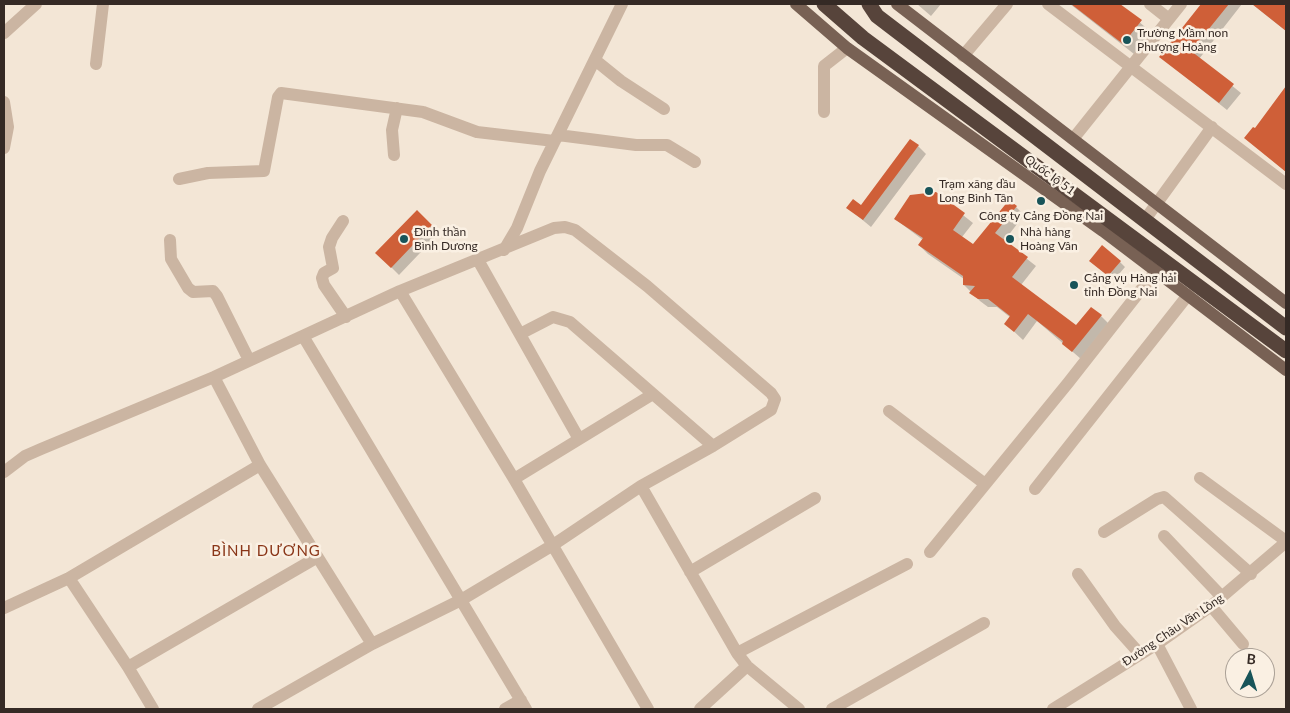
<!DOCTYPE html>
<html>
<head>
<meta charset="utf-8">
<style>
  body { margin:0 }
  #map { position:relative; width:1290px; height:713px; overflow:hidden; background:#f3e6d6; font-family:Lato,sans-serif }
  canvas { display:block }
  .frame { position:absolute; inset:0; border:5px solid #352a25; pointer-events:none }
  .north { position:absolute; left:1225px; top:648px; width:50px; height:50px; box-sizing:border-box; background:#faf0e3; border:1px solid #aba197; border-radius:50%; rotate:5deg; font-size:14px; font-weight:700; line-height:20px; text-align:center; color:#352a25 }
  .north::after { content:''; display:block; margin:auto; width:18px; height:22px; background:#185459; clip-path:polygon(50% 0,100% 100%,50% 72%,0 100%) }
</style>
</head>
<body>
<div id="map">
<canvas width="1290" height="713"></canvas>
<div class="frame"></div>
<div class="north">B</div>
</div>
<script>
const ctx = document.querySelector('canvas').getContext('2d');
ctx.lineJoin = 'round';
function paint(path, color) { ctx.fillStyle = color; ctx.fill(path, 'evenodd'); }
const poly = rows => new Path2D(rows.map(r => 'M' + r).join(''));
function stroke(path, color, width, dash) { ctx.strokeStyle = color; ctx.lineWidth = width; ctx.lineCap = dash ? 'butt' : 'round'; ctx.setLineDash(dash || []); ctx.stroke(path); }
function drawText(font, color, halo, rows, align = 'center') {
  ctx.font = font + ' Lato,sans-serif'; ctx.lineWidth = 5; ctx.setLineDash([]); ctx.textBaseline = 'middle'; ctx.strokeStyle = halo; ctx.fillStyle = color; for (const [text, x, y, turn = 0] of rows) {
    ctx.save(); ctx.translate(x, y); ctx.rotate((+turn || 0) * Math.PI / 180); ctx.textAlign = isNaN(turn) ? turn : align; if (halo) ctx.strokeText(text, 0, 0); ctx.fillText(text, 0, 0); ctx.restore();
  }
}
paint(poly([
  [917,4,941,4,931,16],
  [1070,4,1118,4,1151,32,1134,54],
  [1202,4,1242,4,1199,59,1241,93,1227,110,1161,57],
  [1252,4,1281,4,1286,8,1286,31],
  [1286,89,1286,172,1246,138,1255,130],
  [918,146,926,154,871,227,848,208,861,207],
  [935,193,973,223,962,237,974,246,1016,207,1024,215,1004,241,1036,266,1021,285,1076,327,1101,316,1109,324,1081,359,1037,321,1023,340,1006,324,1011,318,997,307,988,307,980,301,964,285,964,279,928,254,919,245,923,240,895,219],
  [417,212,439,233,399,275,377,253],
  [1120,262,1125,267,1114,280,1096,266]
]), '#0003');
paint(poly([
  [1071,4,1120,4,1142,20,1123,44],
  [1201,4,1229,4,1191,51,1234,84,1219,103,1159,57],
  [1252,4,1283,4,1286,6,1286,31],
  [1286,86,1286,172,1244,138,1253,127,1255,128],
  [910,139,919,145,863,220,846,208,853,199,861,205],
  [936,192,965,213,953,230,973,244,1009,200,1017,206,995,233,1028,257,1012,277,1076,325,1091,307,1102,315,1072,352,1062,344,1063,341,1028,314,1014,332,1004,324,1010,316,988,299,978,299,969,293,975,286,963,285,963,276,918,245,923,238,894,219,910,195],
  [417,210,432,225,391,268,375,253],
  [1102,245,1121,261,1108,276,1089,261]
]), '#cf5f38');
stroke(poly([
  [1048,4,1286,184],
  [1150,4,1169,19],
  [4,33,36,4],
  [963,56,1007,4],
  [595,60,621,81,664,109],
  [96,64,103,4],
  [4,102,8,127,4,148],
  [824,112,824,66,847,48],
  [558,135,636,145,667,145,695,162],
  [1073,139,1181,4],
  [394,155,392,130,397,108],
  [179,179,208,173,264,171,278,97,281,93,423,112,477,132,554,141],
  [343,221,332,238,329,247,333,268,324,273,322,278,324,285,346,317],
  [1144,221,1212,127],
  [170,240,171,259,188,288,193,292,213,291,217,296,249,360],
  [504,250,517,228,540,171,622,4],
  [478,260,579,439],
  [400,291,514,479,648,709],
  [520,334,553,317,570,322,713,446],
  [303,336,526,709],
  [214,377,260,465,372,644],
  [889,411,985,484],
  [4,472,25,456,41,449,214,377,400,291,554,228,565,227,575,230,647,286,771,393,775,399,771,410,713,446,641,486,553,545,461,600,372,644,258,709],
  [1200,478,1286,541],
  [514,479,653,394],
  [641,486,737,653,747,666,799,709],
  [1035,489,1188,295],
  [1104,532,1157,499,1164,497,1251,574],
  [1164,536,1222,597],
  [930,552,1068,383,1162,263],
  [690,572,815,498],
  [1078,574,1115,626,1140,654],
  [69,578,128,667,153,709],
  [1211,606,1243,644],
  [4,608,69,578,260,465],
  [1157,644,1191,709],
  [737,653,907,564],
  [128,667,316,558],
  [505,709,521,700],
  [700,709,747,666],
  [832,709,984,623],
  [1053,709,1157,644,1211,606,1286,542]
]), '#cbb5a2', 12);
stroke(poly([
  [796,4,847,48,1103,231,1286,370],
  [897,4,1286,303]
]), '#786154', 12);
stroke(poly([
  [824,4,863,38,1286,351],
  [869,4,877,16,1286,328]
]), '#57443b', 15);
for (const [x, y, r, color] of [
  [1127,40,5,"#185459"],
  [929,191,5,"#185459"],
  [1041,201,5,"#185459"],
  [404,239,5,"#185459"],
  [1010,239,5,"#185459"],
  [1074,285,5,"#185459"]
]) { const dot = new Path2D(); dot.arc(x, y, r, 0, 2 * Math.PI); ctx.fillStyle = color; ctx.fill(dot); stroke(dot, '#faf0e3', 2); }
drawText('12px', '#352a25', '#faf0e3', [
  ["Trường Mầm non",1137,33],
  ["Phượng Hoàng",1137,47],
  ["Trạm xăng dầu",939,184],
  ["Long Bình Tân",939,198],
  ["Công ty Cảng Đồng Nai",1041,216,"center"],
  ["Đình thần",414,232],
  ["Bình Dương",414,246],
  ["Nhà hàng",1020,232],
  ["Hoàng Vân",1020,246],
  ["Cảng vụ Hàng hải",1084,278],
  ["tỉnh Đồng Nai",1084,292]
], 'left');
drawText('12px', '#352a25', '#faf0e3', [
  ["Quốc lộ 51",1050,175,36],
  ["Đường Châu Văn Lồng",1173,630,-34]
]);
ctx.letterSpacing = '1px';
drawText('15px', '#8a3618', '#faf0e3', [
  ["BÌNH DƯƠNG",266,551]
]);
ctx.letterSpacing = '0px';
</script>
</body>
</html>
